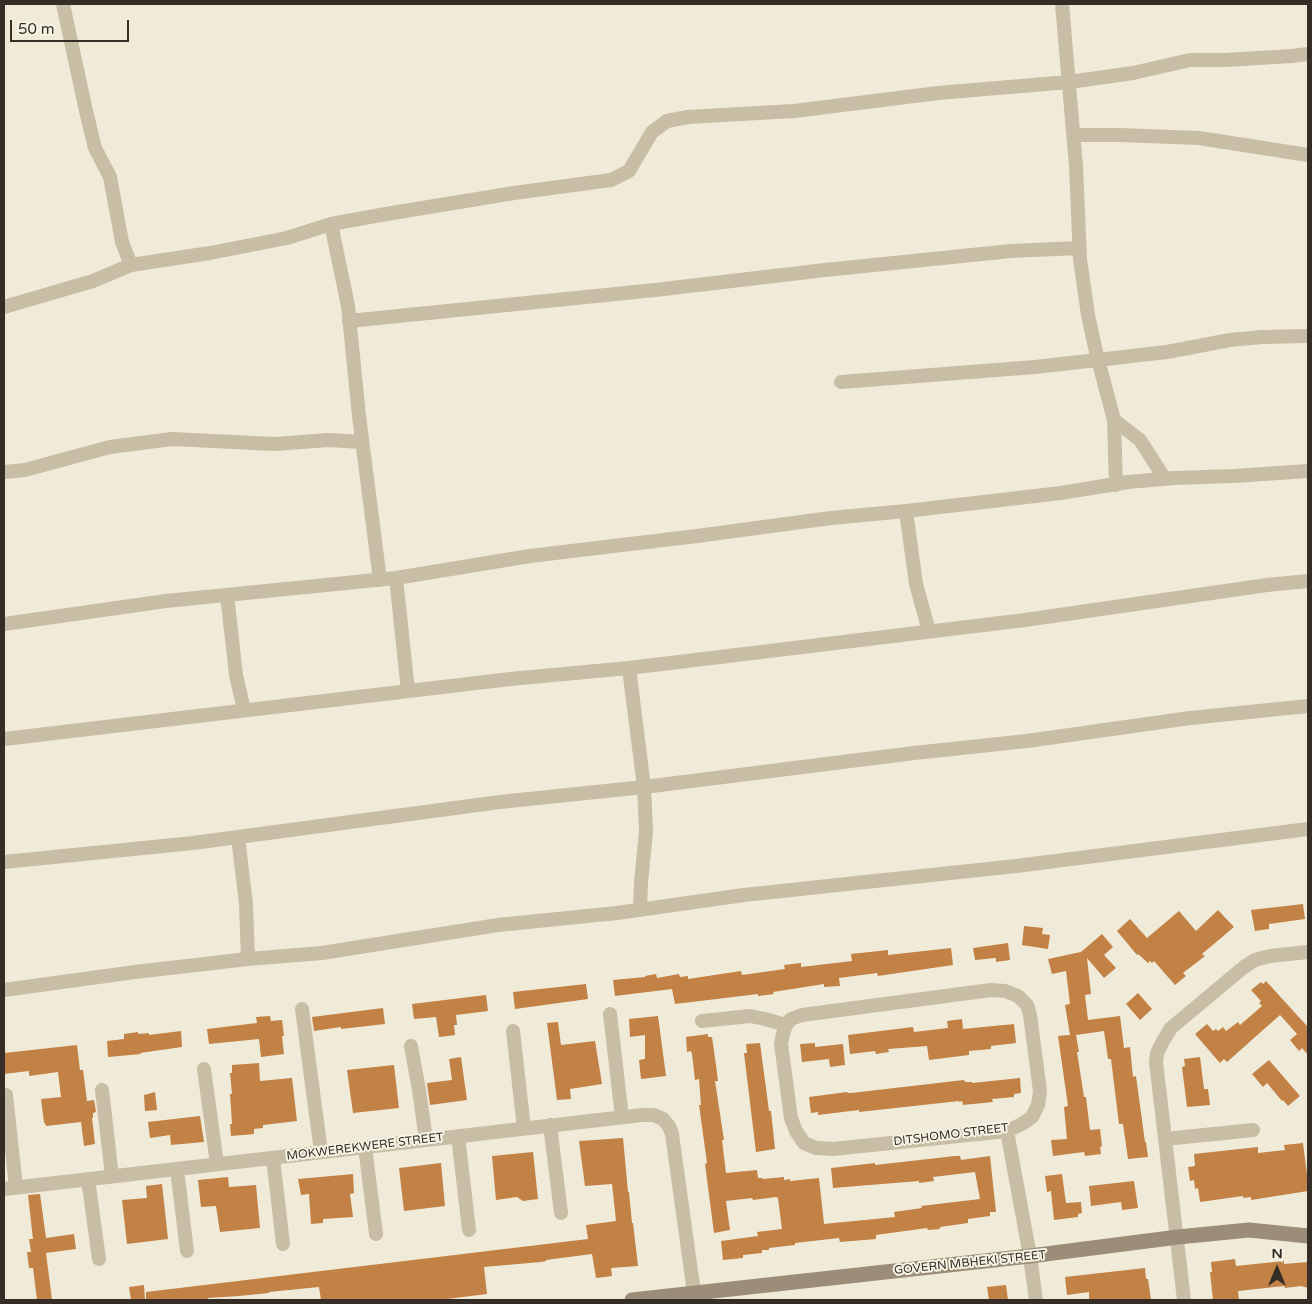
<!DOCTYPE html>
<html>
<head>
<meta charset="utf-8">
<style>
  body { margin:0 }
  #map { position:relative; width:1312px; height:1304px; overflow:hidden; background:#f0ebd9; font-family:"Varela Round",sans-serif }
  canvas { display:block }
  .frame { position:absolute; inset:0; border:5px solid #342e26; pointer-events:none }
  .north { position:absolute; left:1252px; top:1244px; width:50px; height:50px; -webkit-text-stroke:4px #f8f4e5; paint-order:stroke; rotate:0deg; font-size:14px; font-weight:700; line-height:20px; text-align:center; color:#342e26 }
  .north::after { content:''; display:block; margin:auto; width:18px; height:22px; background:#342e26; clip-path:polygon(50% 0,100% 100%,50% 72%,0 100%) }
  .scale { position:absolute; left:10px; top:20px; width:119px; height:22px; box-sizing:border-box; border:2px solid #342e26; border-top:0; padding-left:6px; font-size:15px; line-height:18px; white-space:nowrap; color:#342e26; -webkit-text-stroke:4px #f8f4e5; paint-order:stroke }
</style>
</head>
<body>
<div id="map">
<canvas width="1312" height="1304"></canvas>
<div class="frame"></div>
<div class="north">N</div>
<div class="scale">50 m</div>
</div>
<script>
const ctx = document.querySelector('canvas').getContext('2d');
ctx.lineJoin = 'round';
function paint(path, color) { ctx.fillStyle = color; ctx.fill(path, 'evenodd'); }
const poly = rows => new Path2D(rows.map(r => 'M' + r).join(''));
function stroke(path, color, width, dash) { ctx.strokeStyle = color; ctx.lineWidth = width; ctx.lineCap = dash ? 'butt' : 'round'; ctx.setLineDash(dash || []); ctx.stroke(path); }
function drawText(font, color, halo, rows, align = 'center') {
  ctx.font = font + ' "Varela Round",sans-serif'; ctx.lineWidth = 4; ctx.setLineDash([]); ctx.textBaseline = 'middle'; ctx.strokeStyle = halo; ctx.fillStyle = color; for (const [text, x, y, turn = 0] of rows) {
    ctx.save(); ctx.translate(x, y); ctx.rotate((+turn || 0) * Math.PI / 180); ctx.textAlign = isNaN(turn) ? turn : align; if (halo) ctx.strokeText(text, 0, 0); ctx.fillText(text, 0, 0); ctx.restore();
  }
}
paint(poly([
  [1303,904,1305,919,1269,924,1269,929,1255,931,1251,910],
  [1218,910,1234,927,1202,954,1205,956,1183,973,1186,976,1175,985,1154,961,1152,963,1150,961,1148,963,1138,954,1137,955,1117,931,1130,919,1147,938,1179,911,1196,931],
  [1024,926,1043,928,1042,934,1050,935,1048,949,1022,945],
  [1102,934,1113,947,1104,955,1116,968,1104,978,1087,958,1091,994,1085,995,1088,1020,1120,1016,1124,1048,1130,1047,1133,1077,1136,1076,1145,1142,1146,1142,1148,1157,1128,1159,1123,1124,1119,1124,1111,1059,1108,1059,1104,1031,1076,1035,1079,1052,1077,1052,1084,1097,1086,1097,1090,1130,1100,1129,1102,1146,1100,1147,1101,1154,1085,1156,1084,1152,1053,1156,1051,1140,1067,1139,1064,1107,1068,1106,1058,1036,1070,1035,1065,1005,1070,1004,1066,971,1052,974,1048,959,1081,952],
  [1008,943,1010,960,996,962,996,958,975,960,973,948],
  [951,948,953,965,878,976,877,973,839,978,840,986,824,987,824,984,773,992,774,994,758,996,758,994,675,1004,672,989,615,996,613,980,645,977,645,976,656,974,657,978,679,974,680,977,688,976,688,979,741,971,742,975,785,969,784,965,801,963,801,967,852,961,851,954,888,950,888,955],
  [1266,981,1307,1026,1308,1025,1308,1055,1302,1048,1299,1051,1290,1040,1297,1034,1280,1015,1227,1062,1224,1059,1220,1063,1195,1034,1207,1024,1213,1031,1216,1029,1218,1031,1223,1027,1226,1031,1238,1022,1240,1025,1262,1006,1259,1003,1261,1001,1251,990,1261,982,1263,984],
  [586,984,588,999,515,1009,513,992],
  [1138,993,1152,1009,1140,1020,1126,1004],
  [486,995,488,1011,456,1015,457,1025,454,1025,455,1035,439,1037,436,1017,414,1019,412,1004],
  [383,1008,385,1024,341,1029,341,1027,314,1031,312,1017],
  [270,1016,271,1021,282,1020,284,1036,282,1036,284,1054,261,1057,259,1039,209,1044,207,1029,257,1023,256,1017],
  [658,1016,666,1076,641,1079,639,1060,645,1059,645,1035,630,1037,629,1019],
  [962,1019,963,1029,1014,1024,1016,1043,991,1046,991,1049,969,1051,969,1055,929,1060,927,1046,888,1049,889,1052,876,1054,875,1051,850,1054,848,1035,913,1027,914,1032,948,1028,947,1021],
  [558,1022,561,1045,595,1041,602,1084,570,1089,571,1099,557,1100,547,1023],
  [181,1031,182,1047,140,1053,141,1054,108,1057,107,1041,124,1039,124,1034,138,1032,138,1034,149,1033,149,1035],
  [708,1034,708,1037,712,1037,716,1065,718,1081,715,1081,724,1140,722,1140,726,1173,757,1170,758,1178,762,1178,763,1179,784,1177,784,1180,790,1179,790,1181,819,1178,824,1224,895,1217,894,1212,922,1208,921,1206,980,1199,975,1172,933,1177,934,1181,919,1183,919,1181,833,1188,831,1168,875,1163,875,1165,955,1156,960,1156,961,1160,990,1156,996,1212,990,1212,990,1216,968,1219,968,1223,940,1227,940,1229,928,1230,927,1228,883,1234,876,1235,876,1239,840,1242,839,1238,795,1243,795,1245,769,1248,769,1250,762,1250,762,1253,743,1255,743,1258,723,1260,721,1241,758,1236,757,1232,782,1229,778,1198,776,1197,753,1200,752,1198,726,1201,730,1230,714,1233,705,1164,707,1163,699,1105,701,1105,699,1079,695,1080,692,1054,691,1051,687,1052,686,1037],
  [760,1043,769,1111,771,1111,775,1149,756,1152,744,1053,747,1053,746,1044],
  [815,1043,815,1047,843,1044,845,1065,830,1067,829,1059,802,1062,800,1044],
  [77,1045,80,1070,83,1070,87,1101,94,1100,96,1112,93,1113,93,1118,92,1118,95,1144,84,1146,81,1122,46,1126,45,1123,44,1123,41,1099,61,1097,58,1072,29,1076,29,1071,4,1074,4,1053],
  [461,1057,467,1100,430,1105,427,1083,452,1080,449,1059],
  [1200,1057,1204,1089,1208,1089,1210,1105,1187,1107,1182,1067,1185,1066,1184,1059],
  [1269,1060,1300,1096,1288,1106,1283,1100,1282,1101,1267,1083,1263,1087,1252,1074],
  [259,1063,260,1081,292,1078,297,1121,263,1125,263,1128,254,1129,254,1134,231,1136,230,1124,232,1124,230,1094,232,1094,230,1073,232,1073,232,1065],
  [394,1065,399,1108,353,1113,347,1070],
  [1020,1078,1021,1093,1014,1094,1014,1097,992,1099,993,1102,963,1105,962,1101,959,1102,959,1101,859,1112,859,1110,818,1115,818,1112,811,1113,809,1097,847,1092,848,1093,851,1093,964,1080,965,1082,972,1082,972,1083],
  [155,1092,157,1110,145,1111,144,1095],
  [200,1116,204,1142,171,1145,170,1135,150,1138,148,1122],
  [623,1138,628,1192,629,1192,632,1223,633,1223,638,1266,611,1268,612,1276,596,1278,592,1254,546,1260,546,1261,541,1262,484,1267,487,1294,439,1300,321,1300,319,1287,269,1292,269,1293,239,1296,208,1298,208,1300,146,1300,146,1292,588,1239,586,1225,616,1221,612,1184,585,1186,579,1141],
  [1303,1143,1308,1182,1308,1191,1251,1200,1251,1197,1243,1198,1243,1196,1200,1202,1198,1188,1195,1189,1194,1180,1190,1181,1188,1167,1195,1166,1194,1154,1258,1147,1258,1153,1285,1150,1284,1145],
  [533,1152,538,1199,523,1201,517,1197,496,1200,492,1156],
  [441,1163,445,1206,404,1211,399,1168],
  [353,1174,354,1193,350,1194,353,1217,323,1219,323,1223,311,1224,309,1194,301,1195,298,1179],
  [1062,1174,1066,1203,1081,1202,1082,1213,1078,1214,1078,1217,1054,1220,1051,1191,1047,1192,1045,1176],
  [228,1177,229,1187,256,1185,260,1228,220,1232,216,1206,201,1207,198,1180],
  [1134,1181,1138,1208,1122,1210,1121,1202,1091,1206,1089,1186],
  [162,1184,168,1239,127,1244,122,1200,147,1198,146,1186],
  [40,1194,46,1238,74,1234,76,1249,46,1253,52,1300,37,1300,33,1268,29,1268,27,1252,31,1252,29,1239,33,1239,28,1195],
  [1235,1259,1236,1266,1284,1261,1284,1264,1308,1262,1308,1288,1301,1286,1285,1288,1284,1286,1238,1291,1239,1300,1213,1300,1210,1272,1212,1272,1211,1262],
  [1145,1268,1146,1279,1148,1279,1151,1300,1089,1300,1089,1292,1067,1295,1065,1277],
  [144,1285,145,1300,131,1300,129,1287],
  [1006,1285,1008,1300,989,1300,987,1287]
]), '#c28145');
stroke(poly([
  [63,4,86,111,95,148,110,177,122,242,131,265],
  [1062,4,1076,166,1080,259,1088,315,1096,352,1114,420,1116,485],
  [1074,135,1119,135,1199,138,1308,155],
  [331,224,348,306,359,416,380,580],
  [4,307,93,281,131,265,210,253,287,238,331,224,386,214,514,193,611,180,629,171,652,132,667,121,688,117,794,111,938,93,1069,82,1133,73,1190,60,1224,60,1292,56,1308,54],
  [349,321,655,290,825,270,1011,251,1079,248],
  [841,382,1035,367,1167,352,1230,340,1262,337,1308,336],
  [1114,420,1140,440,1165,479],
  [4,472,25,470,110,447,172,439,275,444,328,440,362,442],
  [906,511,916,584,929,631],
  [396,578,408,691],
  [227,595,236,675,244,710],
  [4,624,166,601,396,578,530,556,697,536,831,518,906,511,1061,493,1128,482,1174,478,1234,476,1308,471],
  [629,668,644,787,646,831,641,883,640,910],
  [4,739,510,679,629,668,1025,620,1267,585,1308,581],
  [238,837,246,904,248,959],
  [4,862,193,843,500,802,644,787,914,753,1027,741,1190,718,1308,706],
  [4,990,135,972,248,959,322,953,498,925,617,913,744,895,1016,866,1308,829],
  [991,990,1005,991,1018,996,1027,1005,1030,1015,1040,1091,1038,1105,1032,1117,1022,1124,1007,1131,833,1149,816,1148,804,1143,796,1131,791,1118,781,1044,783,1034,786,1025,791,1019,802,1015,991,990],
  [302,1009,321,1152],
  [610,1014,622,1117],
  [702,1021,750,1016,765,1019,786,1025],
  [513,1031,524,1128],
  [411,1046,419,1090,426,1140],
  [204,1069,217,1164],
  [102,1090,112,1176],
  [6,1095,16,1187],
  [550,1125,561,1213],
  [1007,1131,1030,1256,1036,1300],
  [458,1136,469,1230],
  [1165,1139,1253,1130],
  [365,1147,376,1234],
  [273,1158,283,1244],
  [177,1169,187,1251],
  [88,1179,99,1259],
  [4,1189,642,1115,654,1115,663,1119,669,1126,672,1134,695,1300],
  [1184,1300,1156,1062,1157,1053,1163,1041,1171,1028,1244,967,1255,960,1270,956,1308,952]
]), '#c8bda5', 14);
stroke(poly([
  [632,1300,1030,1256,1178,1237,1249,1230,1308,1236]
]), '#9b8d77', 15);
drawText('12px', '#342e26', '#f8f4e5', [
  ["DITSHOMO STREET",951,1135,-7],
  ["MOKWEREKWERE STREET",365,1147,-7],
  ["GOVERN MBHEKI STREET",970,1263,-6]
]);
</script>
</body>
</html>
